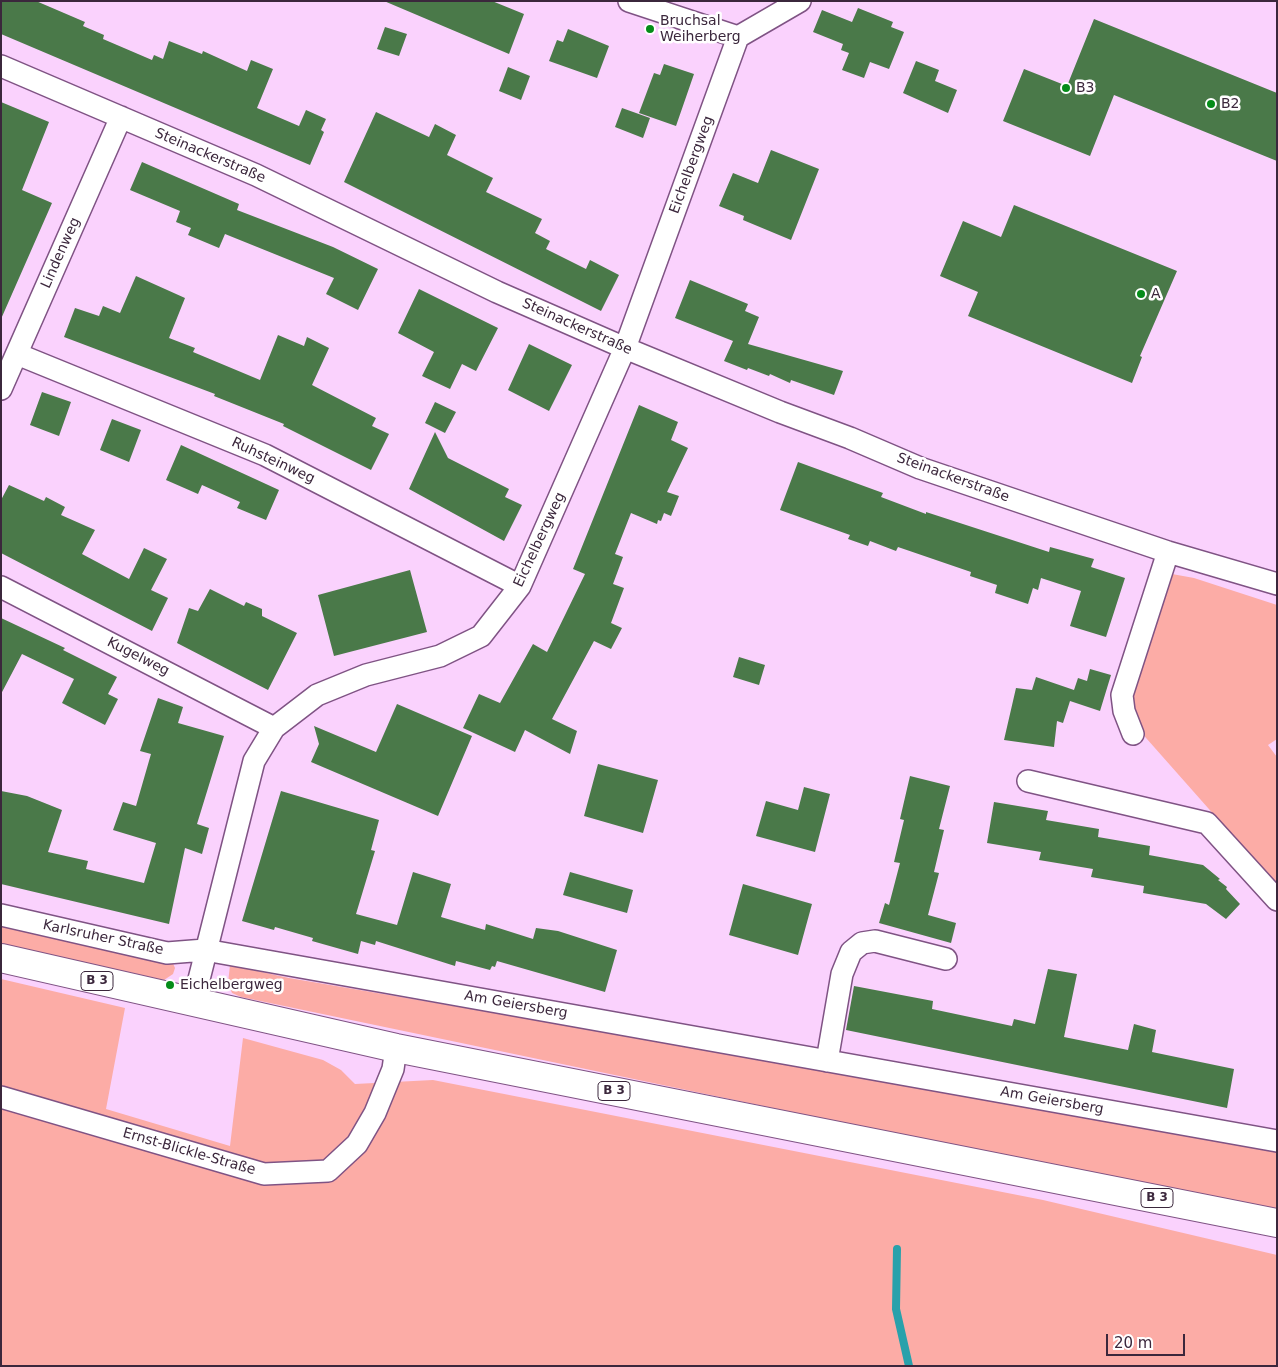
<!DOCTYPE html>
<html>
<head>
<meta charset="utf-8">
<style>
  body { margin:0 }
  #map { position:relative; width:1278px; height:1367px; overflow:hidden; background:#fad2fd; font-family:"DejaVu Sans",sans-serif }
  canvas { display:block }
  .frame { position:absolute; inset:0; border:2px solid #3b273c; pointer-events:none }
  .scale { position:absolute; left:1106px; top:1334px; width:79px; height:22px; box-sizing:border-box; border:2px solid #3b273c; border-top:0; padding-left:6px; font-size:15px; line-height:18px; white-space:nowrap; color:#3b273c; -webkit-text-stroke:4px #fff; paint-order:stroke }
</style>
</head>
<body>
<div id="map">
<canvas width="1278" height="1367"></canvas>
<div class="frame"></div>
<div class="scale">20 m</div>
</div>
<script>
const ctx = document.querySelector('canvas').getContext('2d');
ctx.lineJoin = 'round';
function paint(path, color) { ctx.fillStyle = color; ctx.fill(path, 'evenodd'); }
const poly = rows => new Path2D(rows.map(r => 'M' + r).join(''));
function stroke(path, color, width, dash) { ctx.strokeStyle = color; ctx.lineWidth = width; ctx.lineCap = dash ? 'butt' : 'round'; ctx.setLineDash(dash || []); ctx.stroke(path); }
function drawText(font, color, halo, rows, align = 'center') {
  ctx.font = font + ' "DejaVu Sans",sans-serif'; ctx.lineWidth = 5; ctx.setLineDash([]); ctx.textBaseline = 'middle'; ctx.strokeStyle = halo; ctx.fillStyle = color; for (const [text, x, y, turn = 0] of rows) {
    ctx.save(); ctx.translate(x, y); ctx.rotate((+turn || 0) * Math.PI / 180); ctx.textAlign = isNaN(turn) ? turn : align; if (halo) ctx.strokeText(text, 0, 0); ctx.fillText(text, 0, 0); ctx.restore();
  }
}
paint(poly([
  [1172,574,1194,578,1277,605,1277,739,1268,745,1277,757,1277,886,1139,730,1131,699],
  [1,921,172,961,175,968,173,974,164,980,1,944],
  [230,965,289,978,1277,1146,1277,1217,1036,1163,241,997,232,993,228,983],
  [1,979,125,1008,106,1109,230,1146,243,1038,323,1060,341,1070,355,1084,433,1080,1043,1200,1277,1255,1277,1366,1,1366]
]), '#fcaca6');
stroke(poly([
  [897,1249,896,1309,909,1366]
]), '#29a1ab', 8);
paint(poly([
  [1,1,36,1,85,22,83,26,104,35,103,39,152,60,154,55,163,59,169,41,202,54,203,51,247,71,251,60,273,69,257,108,299,126,306,110,326,119,321,130,324,132,310,165,1,34],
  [384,1,492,1,524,14,509,54],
  [858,8,893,22,891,27,904,32,889,69,870,62,864,78,842,70,849,53,841,50,843,44,813,32,822,10,852,22],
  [1094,19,1277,93,1277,161,1114,95,1090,156,1003,121,1024,69,1067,86],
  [385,27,407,34,399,56,377,49],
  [568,29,609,46,597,78,549,61,557,40,563,42],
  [916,61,939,70,935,81,957,90,948,113,903,93],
  [664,64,694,74,676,126,639,113,654,73,660,75],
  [508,67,530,76,521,100,499,91],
  [1,102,49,122,22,190,52,203,1,319],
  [622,108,650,118,643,138,615,127],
  [376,112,429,137,435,124,456,135,447,155,493,178,486,192,542,219,535,233,550,241,546,249,586,269,590,260,619,275,601,311,344,182],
  [771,150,819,169,791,240,743,220,744,216,719,206,733,173,758,183],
  [142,162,239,204,237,210,333,247,378,269,358,310,326,294,334,278,225,234,219,248,188,235,191,228,176,222,180,211,130,190],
  [1014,205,1177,271,1140,356,1142,357,1132,383,968,316,978,292,940,276,963,221,1001,237],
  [136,276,185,298,169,338,195,348,193,352,260,380,278,335,304,346,307,337,329,348,312,385,376,418,372,426,389,434,371,470,283,426,284,424,214,396,215,394,64,337,75,308,99,316,103,306,120,313],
  [690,280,748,304,745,311,759,317,748,344,843,371,834,395,791,380,790,383,770,374,769,376,748,368,747,370,724,361,733,341,675,318],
  [419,289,498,328,476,371,462,364,450,389,422,376,434,352,398,333],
  [529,344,572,365,549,411,508,390],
  [42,392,71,402,59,436,30,425],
  [435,402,456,412,445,433,425,423],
  [639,405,678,422,671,440,688,448,667,492,679,496,671,516,664,513,661,521,658,520,657,524,631,513,615,554,623,557,613,584,624,588,611,623,622,628,611,649,594,641,552,719,577,731,570,754,525,730,515,752,463,728,479,694,500,703,533,644,547,652,585,574,573,569],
  [112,419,141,430,129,462,100,450],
  [435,432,448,458,509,489,505,497,522,505,504,541,409,489],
  [181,445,279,490,266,520,237,508,240,502,202,485,198,494,166,480],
  [798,462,883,493,881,497,926,514,926,512,1049,552,1050,547,1094,559,1091,567,1125,578,1106,637,1070,626,1081,591,1041,578,1038,590,1033,588,1028,604,995,593,997,585,970,576,971,572,898,547,896,551,870,541,868,546,848,539,850,535,780,510],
  [9,485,44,501,46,497,65,507,61,515,95,530,82,554,129,579,144,548,167,559,151,590,168,598,152,631,1,553,1,500],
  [410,570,427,632,334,656,318,595],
  [210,589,244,606,246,602,262,609,262,616,297,633,268,690,177,643,189,608,198,611],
  [1,618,65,648,63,650,117,677,108,694,118,699,105,725,62,703,74,679,22,654,1,694],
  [739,657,765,665,759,685,733,677],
  [1090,669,1111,675,1100,711,1070,701,1063,723,1057,721,1054,747,1004,740,1016,688,1032,690,1036,677,1074,690,1078,678,1087,681],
  [158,698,183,707,178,723,224,736,197,824,209,828,202,854,185,848,169,924,1,884,1,791,27,796,62,810,48,852,88,861,86,869,144,883,156,843,113,830,123,802,136,806,151,754,140,751],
  [397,704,472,736,438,816,311,762,319,744,314,726,376,752],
  [598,764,658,780,643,833,584,816],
  [910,776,950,786,939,829,944,830,934,872,939,873,928,915,956,923,951,943,879,923,885,903,889,905,900,863,894,862,904,820,900,819],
  [804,787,830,794,815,852,756,836,766,801,798,810],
  [281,791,379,820,371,850,375,851,356,914,397,925,413,872,451,884,441,917,485,930,486,924,533,939,536,928,558,931,617,950,605,992,497,961,495,967,492,966,490,970,456,961,455,966,376,941,375,945,361,941,358,954,312,941,313,938,275,927,274,930,242,921],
  [994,802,1048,811,1046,820,1099,829,1098,837,1150,846,1149,855,1203,865,1220,879,1218,880,1227,887,1226,889,1240,904,1226,919,1206,904,1143,893,1144,886,1091,877,1093,869,1039,860,1041,852,987,843],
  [570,872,633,890,627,913,563,895],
  [743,884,812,904,798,955,729,935],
  [1048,969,1077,974,1064,1037,1128,1050,1134,1024,1156,1030,1152,1052,1234,1069,1227,1108,846,1030,854,986,933,1001,932,1009,1012,1026,1014,1019,1035,1024]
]), '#4a7949');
const minor = poly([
  [629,1,738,37,800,1],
  [1,66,256,175,497,292,625,348,780,412,850,438,920,468,1168,552,1277,584],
  [17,354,265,455,520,586],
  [1,389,121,117],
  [1,587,274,728],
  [1133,734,1124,711,1122,695,1168,552],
  [1028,781,1207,823,1277,900],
  [1,915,167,953,205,950,1277,1141],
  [193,1003,254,761,274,728,317,695,366,675,440,656,481,636,520,586,625,348,738,37],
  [827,1061,842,974,851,952,862,943,875,941,946,959],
  [1,1097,264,1174,328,1171,357,1144,375,1113,393,1069,396,1048]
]);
const primary = poly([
  [1,958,396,1048,1277,1223]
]);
stroke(minor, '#7f5384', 24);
stroke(primary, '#7f5384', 30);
stroke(minor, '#fff', 21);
stroke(primary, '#fff', 28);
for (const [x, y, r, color] of [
  [650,29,5,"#058c19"],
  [1066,88,5,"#058c19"],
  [1211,104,5,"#058c19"],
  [1141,294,5,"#058c19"],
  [170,985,5,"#058c19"]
]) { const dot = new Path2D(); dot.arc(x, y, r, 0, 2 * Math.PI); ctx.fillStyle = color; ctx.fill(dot); stroke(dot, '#fff', 2); }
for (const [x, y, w] of [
  [97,981,32],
  [614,1091,32],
  [1157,1198,32]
]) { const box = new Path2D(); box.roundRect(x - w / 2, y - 9.5, w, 19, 4); ctx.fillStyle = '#fff'; ctx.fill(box); stroke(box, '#3b273c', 1); }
drawText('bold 12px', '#3b273c', null, [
  ["B 3",97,981],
  ["B 3",614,1091],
  ["B 3",1157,1198]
]);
drawText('14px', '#3b273c', '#fff', [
  ["Bruchsal",660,21],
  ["Weiherberg",660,37],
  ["B3",1076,88],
  ["B2",1221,104],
  ["A",1151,294],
  ["Eichelbergweg",180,985]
], 'left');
drawText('14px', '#3b273c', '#fff', [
  ["Steinackerstraße",210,156,23],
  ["Eichelbergweg",692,165,-70],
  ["Lindenweg",61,253,-66],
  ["Steinackerstraße",577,327,24],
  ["Ruhsteinweg",273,461,25],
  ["Steinackerstraße",953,478,20],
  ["Eichelbergweg",540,540,-65],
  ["Kugelweg",138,657,27],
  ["Karlsruher Straße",103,938,12],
  ["Am Geiersberg",516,1005,10],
  ["Am Geiersberg",1052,1101,10],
  ["Ernst-Blickle-Straße",189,1152,16]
]);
</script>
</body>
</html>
